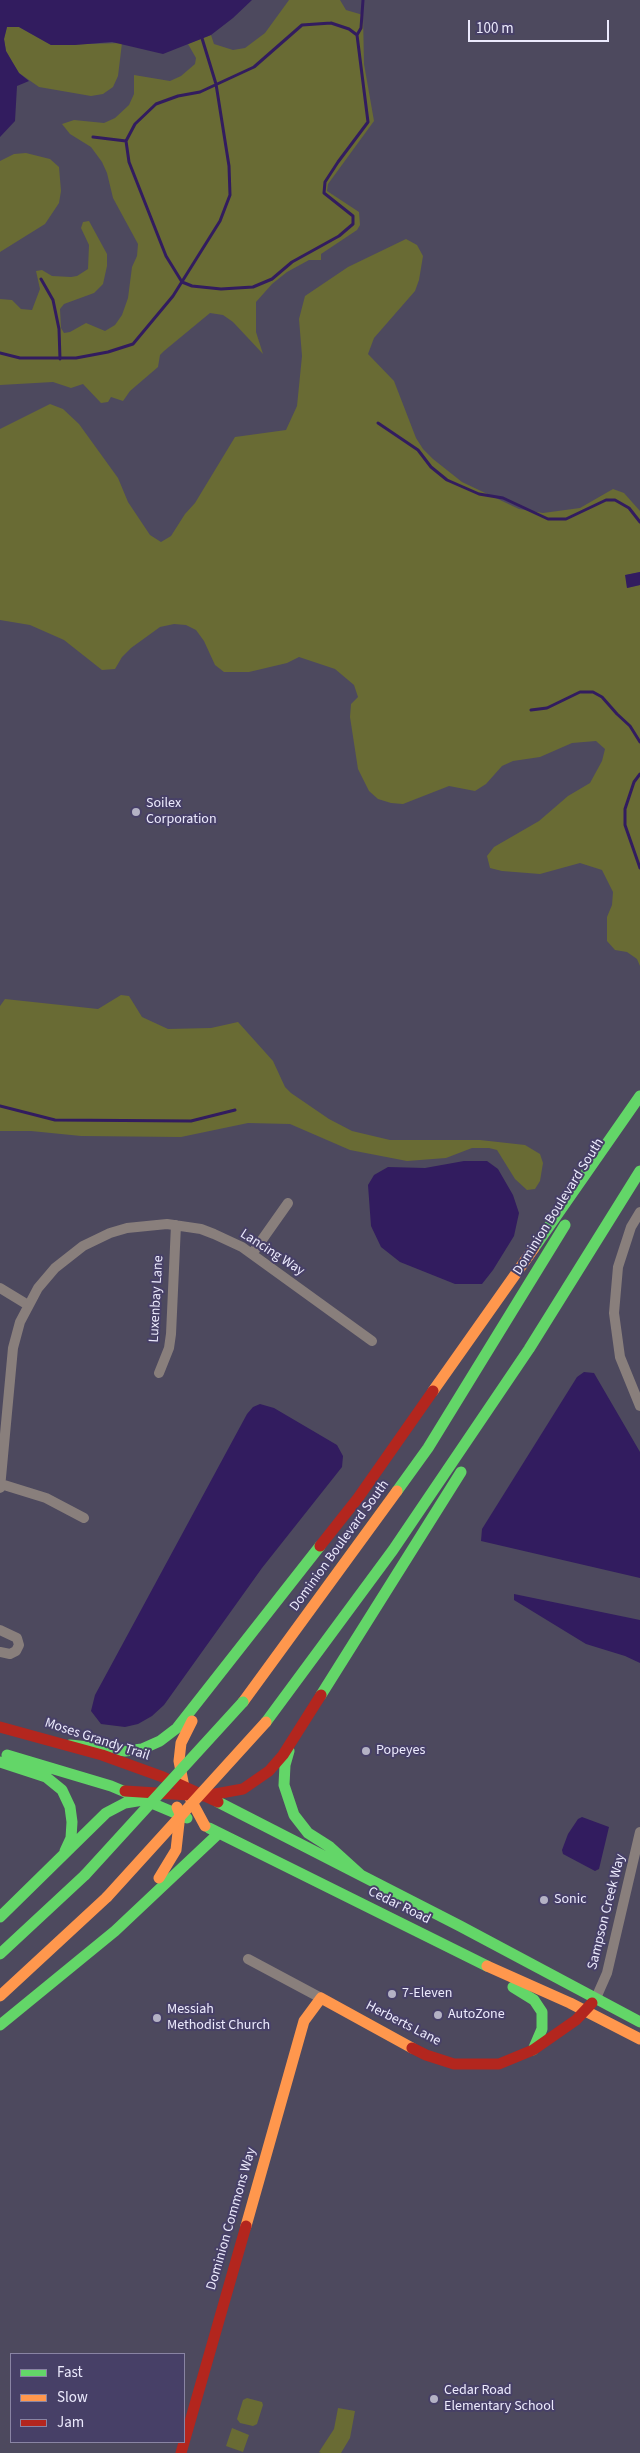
<!DOCTYPE html>
<html>
<head>
<meta charset="utf-8">
<style>
  body { margin:0 }
  #map { position:relative; width:640px; height:2453px; overflow:hidden; background:#4d495e; font-family:"Source Sans 3",sans-serif }
  canvas { display:block }
  .legend { position:absolute; left:10px; top:2353px; width:175px; height:90px; box-sizing:border-box; background:#474067; border:1px solid #8984a3; margin:0; padding:6px 9px; list-style:none; font-size:15px; color:#eceafd }
  .legend li { display:flex; align-items:center; gap:10px; height:25px }
  .legend b { width:25px; border:1px solid #8984a3 }
  .scale { position:absolute; left:468px; top:20px; width:141px; height:22px; box-sizing:border-box; border:2px solid #eceafd; border-top:0; padding-left:6px; font-size:15px; line-height:18px; white-space:nowrap; color:#eceafd; -webkit-text-stroke:4px #474067; paint-order:stroke }
</style>
</head>
<body>
<div id="map">
<canvas width="640" height="2453"></canvas>
<ul class="legend">
<li><b style="height:6px;background:#63d668"></b>Fast</li>
<li><b style="height:6px;background:#ff974d"></b>Slow</li>
<li><b style="height:6px;background:#b3261e"></b>Jam</li>
</ul>
<div class="scale">100 m</div>
</div>
<script>
const ctx = document.querySelector('canvas').getContext('2d');
ctx.lineJoin = 'round';
function paint(path, color) { ctx.fillStyle = color; ctx.fill(path, 'evenodd'); }
const poly = rows => new Path2D(rows.map(r => 'M' + r).join(''));
function stroke(path, color, width, dash) { ctx.strokeStyle = color; ctx.lineWidth = width; ctx.lineCap = dash ? 'butt' : 'round'; ctx.setLineDash(dash || []); ctx.stroke(path); }
function drawText(font, color, halo, rows, align = 'center') {
  ctx.font = font + ' "Source Sans 3",sans-serif'; ctx.lineWidth = 4; ctx.setLineDash([]); ctx.textBaseline = 'middle'; ctx.strokeStyle = halo; ctx.fillStyle = color; for (const [text, x, y, turn = 0] of rows) {
    ctx.save(); ctx.translate(x, y); ctx.rotate((+turn || 0) * Math.PI / 180); ctx.textAlign = isNaN(turn) ? turn : align; if (halo) ctx.strokeText(text, 0, 0); ctx.fillText(text, 0, 0); ctx.restore();
  }
}
paint(poly([
  [289,0,340,0,346,10,363,15,364,64,374,121,328,184,327,191,359,212,360,225,357,230,321,254,321,260,309,260,287,272,272,284,256,302,256,332,263,354,233,322,223,315,210,313,164,351,160,355,158,367,130,391,123,401,111,397,108,402,101,403,83,384,71,388,53,382,0,385,0,299,12,300,21,309,32,310,40,289,36,271,42,270,52,276,71,277,77,276,88,269,89,245,81,228,83,222,89,221,107,254,107,266,103,284,94,293,64,304,60,309,61,328,64,333,70,332,86,323,105,331,115,325,122,315,128,298,132,267,137,256,138,244,113,198,107,173,102,162,91,147,70,134,62,124,74,120,104,123,115,118,129,105,134,94,134,75,170,81,181,76,195,64,196,58,188,44,211,35,214,44,233,50,245,48,265,33],
  [7,27,19,27,51,45,122,43,118,76,113,87,103,94,91,96,39,87,19,73,12,62,6,51,4,39],
  [26,153,50,159,59,167,61,191,59,203,45,224,0,252,0,161,14,154],
  [406,239,417,245,423,256,419,280,415,291,374,338,368,354,394,381,416,438,423,449,433,459,462,482,519,509,543,513,580,508,613,489,624,493,640,511,640,572,626,575,627,588,640,585,640,966,637,959,627,952,615,950,607,941,607,917,612,905,613,892,602,870,580,863,540,874,502,871,490,868,487,856,494,847,539,821,568,796,590,783,602,761,605,749,596,741,572,743,540,757,513,761,502,766,486,784,475,791,449,786,403,804,391,803,378,799,369,791,358,769,350,717,351,704,358,697,354,685,335,669,299,657,287,663,249,672,224,672,215,665,204,641,196,630,186,625,174,624,160,627,131,648,122,657,115,669,102,670,64,640,30,625,0,620,0,429,50,404,63,409,79,424,118,478,128,502,150,535,161,542,171,536,185,514,195,503,235,437,286,430,297,406,302,356,299,319,305,296,348,267],
  [121,995,129,996,142,1017,168,1029,211,1028,238,1022,273,1061,285,1087,291,1093,329,1119,352,1131,390,1140,480,1140,525,1145,540,1154,543,1163,540,1181,535,1189,527,1190,515,1179,497,1150,489,1148,472,1148,446,1158,407,1161,350,1150,290,1124,248,1123,181,1137,81,1136,31,1131,0,1131,0,1006,5,999,98,1009],
  [247,2398,262,2402,263,2405,257,2424,253,2426,240,2423,237,2419,243,2400],
  [338,2408,355,2411,350,2438,341,2453,321,2453,319,2452,334,2429],
  [232,2428,249,2435,243,2452,226,2446]
]), '#696b34');
paint(poly([
  [0,0,252,0,233,18,211,35,163,54,112,42,75,45,51,45,19,27,7,27,4,39,6,51,19,73,29,81,17,86,15,121,0,137],
  [640,572,640,585,627,588,625,575],
  [464,1161,487,1161,498,1169,513,1195,519,1213,514,1236,493,1270,482,1284,455,1284,400,1262,381,1247,371,1226,368,1185,374,1175,388,1167,425,1168],
  [584,1372,594,1373,640,1452,640,1578,481,1541,482,1529,577,1377],
  [260,1404,274,1408,337,1445,343,1456,342,1467,262,1568,164,1705,152,1716,138,1724,125,1727,101,1724,91,1711,95,1695,247,1414,253,1407],
  [514,1594,640,1620,640,1663,625,1656,586,1644,514,1600],
  [582,1817,609,1827,599,1869,595,1871,563,1854,562,1850,568,1834,578,1819]
]), '#321c5f');
stroke(poly([
  [331,23,349,29,357,35,368,122,338,162,325,182,324,193,353,216,353,224,339,236,292,262,272,279,253,287,221,289,192,286,182,282,166,256,129,162,126,141,135,124,156,104,178,96,200,92,254,67,302,25,331,23],
  [357,35,361,28,363,0],
  [93,137,126,141],
  [41,279,53,300,59,329,60,359],
  [0,353,20,358,76,358,108,352,133,344,173,296,220,221,230,195,229,166,216,84,201,35],
  [378,423,418,450,431,467,447,480,479,494,503,498,548,519,566,519,606,500,615,500,629,508,640,522],
  [531,710,547,708,580,692,593,692,602,697,617,714,630,726,640,742],
  [640,774,634,782,625,809,625,825,640,868],
  [0,1106,55,1120,191,1121,235,1110]
]), '#321c5f', 3);
stroke(poly([
  [640,1212,631,1227,618,1267,614,1313,620,1357,640,1406],
  [252,1254,288,1203],
  [0,1288,28,1305],
  [159,1373,169,1348,171,1334,176,1225],
  [1,1484,46,1498,84,1518],
  [0,1488,13,1348,20,1322,38,1288,55,1268,83,1246,110,1233,127,1228,167,1224,201,1229,214,1234,242,1247,372,1341],
  [0,1630,17,1638,19,1645,16,1651,10,1654,0,1652],
  [248,1959,321,1998],
  [596,1998,607,1973,640,1832]
]), '#897f7c', 10);
stroke(poly([
  [534,1248,640,1096],
  [397,1491,428,1448,565,1225],
  [321,1695,461,1472],
  [266,1722,393,1550,529,1349,640,1171],
  [70,1745,125,1751,142,1749,160,1741,177,1728,320,1546],
  [289,1751,285,1765,284,1785,294,1815,308,1833,330,1847,362,1876],
  [7,1755,111,1786,187,1818],
  [0,1762,46,1777,62,1790,70,1807,72,1822,71,1838,65,1851],
  [218,1802,460,1926,640,2022],
  [209,1828,487,1966],
  [0,1917,106,1813,125,1803,149,1799],
  [0,1954,85,1875],
  [513,1987,534,2000,542,2012,542,2029,533,2050],
  [0,2025,115,1931,219,1833]
]), '#63d668', 11);
stroke(poly([
  [433,1391,534,1248],
  [243,1702,397,1491],
  [192,1721,181,1743,179,1761,184,1787,205,1826],
  [159,1878,176,1850,180,1814,177,1807],
  [487,1966,570,2003,640,2039],
  [0,1996,107,1897],
  [246,2226,304,2021,321,1998,412,2048]
]), '#ff974d', 11);
stroke(poly([
  [320,1546,358,1498,433,1391],
  [0,1727,102,1755,163,1777,218,1802],
  [125,1791,204,1796,243,1789,269,1771,283,1755,321,1695],
  [412,2048,426,2055,454,2064,499,2064,533,2050,576,2020,592,2003],
  [181,2453,246,2226]
]), '#b3261e', 11);
stroke(poly([
  [85,1875,243,1702]
]), '#63d668', 11);
stroke(poly([
  [107,1897,266,1722]
]), '#ff974d', 11);
for (const [x, y, r, color] of [
  [136,812,5,"#b4b2c5"],
  [366,1751,5,"#b4b2c5"],
  [544,1900,5,"#b4b2c5"],
  [392,1994,5,"#b4b2c5"],
  [438,2015,5,"#b4b2c5"],
  [157,2018,5,"#b4b2c5"],
  [434,2399,5,"#b4b2c5"]
]) { const dot = new Path2D(); dot.arc(x, y, r, 0, 2 * Math.PI); ctx.fillStyle = color; ctx.fill(dot); stroke(dot, '#474067', 2); }
drawText('14px', '#eceafd', '#474067', [
  ["Soilex",146,804],
  ["Corporation",146,820],
  ["Popeyes",376,1751],
  ["Sonic",554,1900],
  ["7-Eleven",402,1994],
  ["Messiah",167,2010],
  ["Methodist Church",167,2026],
  ["AutoZone",448,2015],
  ["Cedar Road",444,2391],
  ["Elementary School",444,2407]
], 'left');
drawText('14px', '#eceafd', '#474067', [
  ["Dominion Boulevard South",559,1207,-58],
  ["Lancing Way",272,1253,33],
  ["Luxenbay Lane",157,1299,-87],
  ["Dominion Boulevard South",340,1546,-54],
  ["Moses Grandy Trail",97,1740,18],
  ["Cedar Road",399,1906,26],
  ["Sampson Creek Way",607,1912,-76],
  ["Herberts Lane",403,2024,27],
  ["Dominion Commons Way",232,2219,-74]
]);
</script>
</body>
</html>
